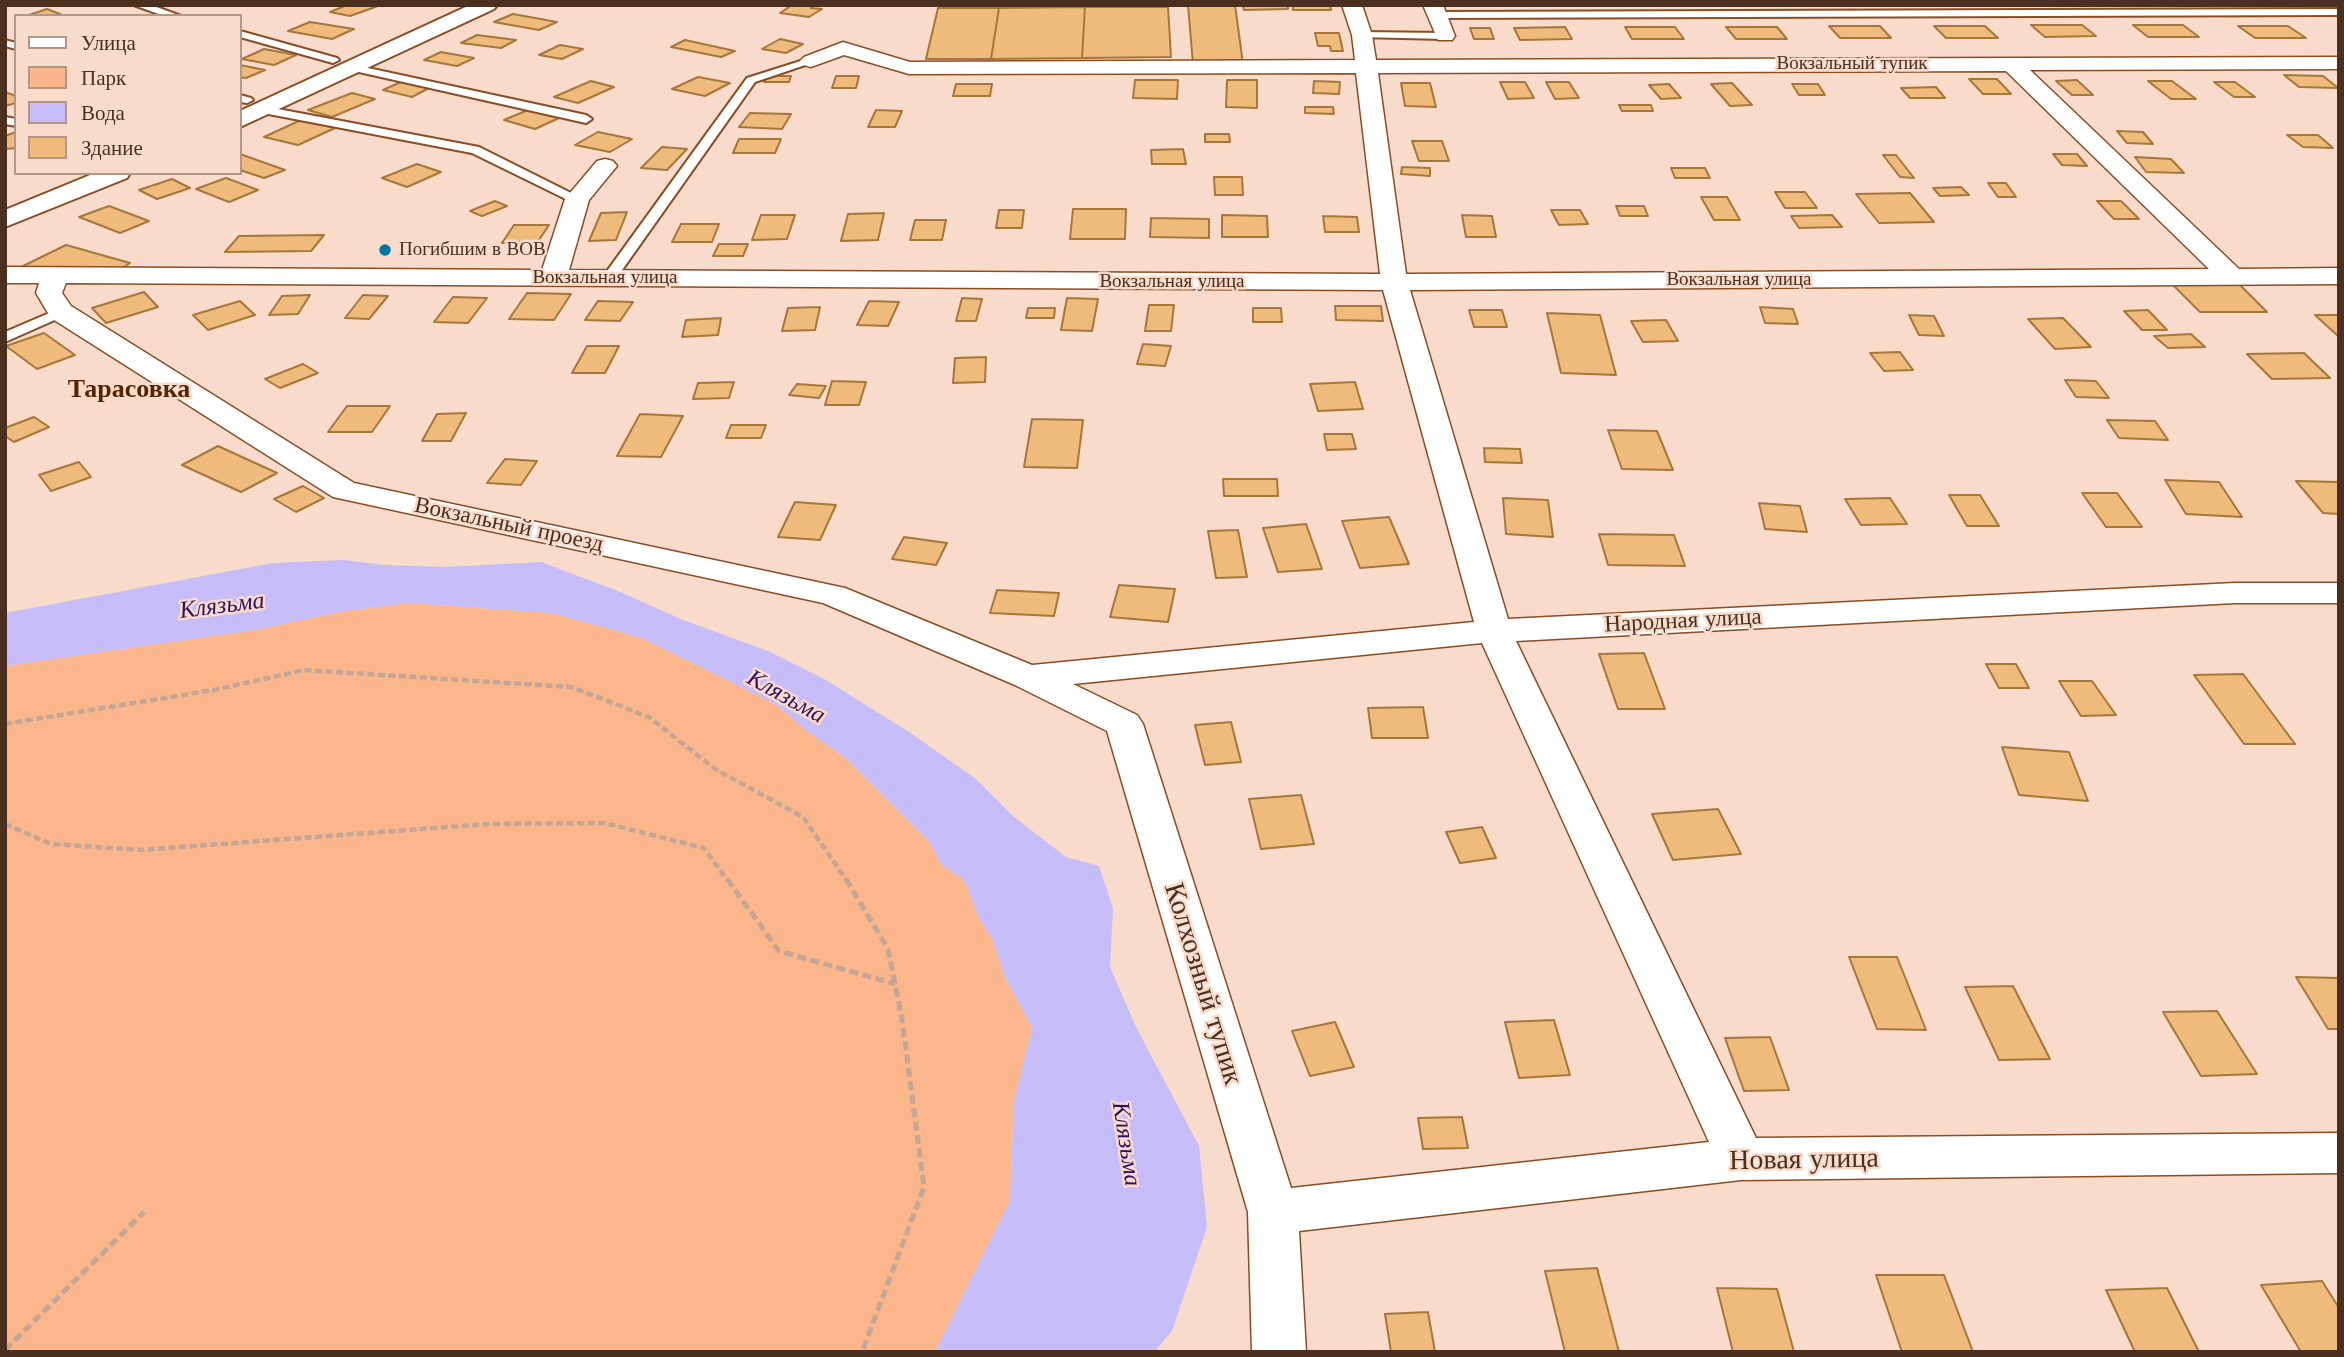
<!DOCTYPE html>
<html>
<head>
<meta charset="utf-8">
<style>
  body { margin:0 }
  #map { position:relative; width:2344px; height:1357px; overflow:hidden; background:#f8dbca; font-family:"Libre Baskerville",serif }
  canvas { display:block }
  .frame { position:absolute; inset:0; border:7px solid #4b301f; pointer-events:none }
  .legend { position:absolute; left:14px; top:14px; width:228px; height:161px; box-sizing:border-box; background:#f8dbca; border:2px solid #b39786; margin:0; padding:9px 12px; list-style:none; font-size:21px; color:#4b301f }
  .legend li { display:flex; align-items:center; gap:14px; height:35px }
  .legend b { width:35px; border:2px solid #b39786 }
</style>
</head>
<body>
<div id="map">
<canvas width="2344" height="1357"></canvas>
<div class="frame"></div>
<ul class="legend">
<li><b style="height:9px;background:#fff"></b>Улица</li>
<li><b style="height:19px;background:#fbb68c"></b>Парк</li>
<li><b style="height:19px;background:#c5bcf8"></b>Вода</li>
<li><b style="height:19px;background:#eebb7d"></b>Здание</li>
</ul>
</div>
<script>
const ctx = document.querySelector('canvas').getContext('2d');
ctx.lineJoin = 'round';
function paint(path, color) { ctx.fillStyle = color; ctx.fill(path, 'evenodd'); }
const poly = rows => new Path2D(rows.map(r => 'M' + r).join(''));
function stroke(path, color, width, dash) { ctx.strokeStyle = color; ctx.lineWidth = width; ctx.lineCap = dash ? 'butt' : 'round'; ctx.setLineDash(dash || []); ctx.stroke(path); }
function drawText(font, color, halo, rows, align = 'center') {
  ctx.font = font + ' "Libre Baskerville",serif'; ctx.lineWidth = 5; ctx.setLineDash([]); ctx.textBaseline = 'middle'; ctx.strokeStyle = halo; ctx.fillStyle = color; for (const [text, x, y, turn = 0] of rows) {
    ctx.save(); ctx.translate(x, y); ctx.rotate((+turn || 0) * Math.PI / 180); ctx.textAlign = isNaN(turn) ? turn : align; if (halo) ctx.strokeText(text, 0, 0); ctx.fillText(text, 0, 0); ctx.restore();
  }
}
paint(poly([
  [409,603,551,613,642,638,775,704,807,731,847,759,929,841,941,864,965,881,978,916,993,941,1005,977,1032,1028,1014,1101,1010,1200,935,1352,5,1352,5,666,255,630,345,611]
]), '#fbb68c');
paint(poly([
  [344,560,383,565,446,567,541,562,618,591,683,620,768,651,826,680,909,732,976,779,1014,817,1066,857,1099,866,1113,908,1110,967,1136,1027,1199,1146,1207,1227,1172,1331,1154,1352,935,1352,1010,1200,1014,1101,1032,1028,1005,977,993,941,978,916,965,881,941,864,929,841,847,759,807,731,775,704,642,638,551,613,409,603,345,611,255,630,5,666,5,613,273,563]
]), '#c5bcf8');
const building = poly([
  [347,5,376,5,378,6,350,16,330,12,347,5],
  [792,5,813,5,811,8,822,9,809,17,780,13,792,5],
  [1188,5,1235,5,1243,64,1193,64,1188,5],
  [1243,5,1287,5,1288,9,1244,10,1243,5],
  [1293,5,1330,5,1331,10,1293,10,1293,5],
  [1085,7,1082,58,991,59,999,8,1085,7],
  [1085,7,1168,7,1171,57,1082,58,1085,7],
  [938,8,999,8,991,59,926,59,938,8],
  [47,9,65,16,29,15,47,9],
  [513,14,557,22,539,30,494,22,513,14],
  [310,22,354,29,332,39,288,31,310,22],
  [2031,25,2082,25,2096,36,2045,37,2031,25],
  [2133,25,2183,25,2199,37,2148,37,2133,25],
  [1829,26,1880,26,1891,38,1840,38,1829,26],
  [1934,26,1985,26,1998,38,1946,38,1934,26],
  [2238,26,2288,26,2306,38,2255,38,2238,26],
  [1565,27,1572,39,1520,40,1514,28,1565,27],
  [1625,27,1675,27,1684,39,1632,39,1625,27],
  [1726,27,1777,27,1787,39,1736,39,1726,27],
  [1470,28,1490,28,1494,39,1474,39,1470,28],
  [1315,33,1339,33,1343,51,1331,51,1330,46,1318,46,1315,33],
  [477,35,516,40,501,48,461,43,477,35],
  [780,39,803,44,786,53,762,49,780,39],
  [685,40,735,51,721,57,671,47,685,40],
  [560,45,583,49,562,59,539,55,560,45],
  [264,49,296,55,274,65,242,59,264,49],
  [441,52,474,58,457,66,424,60,441,52],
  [240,65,265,70,246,78,240,77,240,65],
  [2284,75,2323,76,2338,88,2299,87,2284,75],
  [767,76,791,76,789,82,764,82,767,76],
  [836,76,859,76,856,88,832,88,836,76],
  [698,77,730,83,705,96,672,89,698,77],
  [1969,79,1997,79,2011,94,1983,94,1969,79],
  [1135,80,1178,80,1177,99,1133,98,1135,80],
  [1227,80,1257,80,1257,108,1226,107,1227,80],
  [2077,80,2093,95,2072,95,2056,81,2077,80],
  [591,81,614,87,578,103,554,97,591,81],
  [1314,81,1340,82,1339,94,1313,93,1314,81],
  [2148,81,2172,81,2196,99,2171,99,2148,81],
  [401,82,429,88,412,97,383,90,401,82],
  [1500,82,1525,82,1534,98,1508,99,1500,82],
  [1546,82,1569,82,1579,98,1555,99,1546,82],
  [2214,82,2235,82,2255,97,2234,97,2214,82],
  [1401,83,1430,83,1436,107,1405,106,1401,83],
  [1732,83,1752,105,1730,106,1711,84,1732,83],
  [956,84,992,84,990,96,953,96,956,84],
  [1669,84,1681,98,1661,99,1649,85,1669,84],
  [1792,84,1818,84,1825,95,1799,95,1792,84],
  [1936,87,1945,98,1910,98,1901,88,1936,87],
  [5,92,16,96,16,103,5,106,5,92],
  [352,93,375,99,332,117,308,110,352,93],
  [1619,105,1651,105,1653,111,1622,111,1619,105],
  [1305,107,1333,107,1334,114,1305,113,1305,107],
  [528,110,559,118,535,129,504,120,528,110],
  [876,110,902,111,895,127,868,127,876,110],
  [750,113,791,114,782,129,739,127,750,113],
  [301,120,335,128,298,145,264,137,301,120],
  [2117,131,2143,132,2153,144,2127,143,2117,131],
  [16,132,16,148,5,149,5,136,16,132],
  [598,132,632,139,610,152,575,145,598,132],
  [1205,134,1229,134,1230,142,1205,142,1205,134],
  [2287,135,2318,135,2333,148,2303,147,2287,135],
  [739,139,781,139,775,153,733,153,739,139],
  [1412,141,1442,141,1449,161,1419,161,1412,141],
  [662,147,687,149,667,170,641,168,662,147],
  [1183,149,1186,164,1152,164,1151,150,1183,149],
  [240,154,285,170,264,178,240,170,240,154],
  [2053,154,2077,154,2087,166,2062,165,2053,154],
  [1883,155,1896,155,1914,178,1900,177,1883,155],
  [2135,157,2171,159,2184,173,2146,172,2135,157],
  [417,164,441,172,407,187,382,178,417,164],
  [1402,167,1430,168,1430,176,1401,174,1402,167],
  [1671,168,1705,168,1710,178,1675,178,1671,168],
  [1214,177,1242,177,1243,195,1215,195,1214,177],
  [226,178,258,190,229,202,196,189,226,178],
  [172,179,190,188,157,199,139,190,172,179],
  [1988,183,2006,183,2016,197,1998,197,1988,183],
  [1961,187,1969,195,1940,196,1933,188,1961,187],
  [1775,192,1805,192,1817,208,1785,208,1775,192],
  [1910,193,1934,222,1879,223,1856,194,1910,193],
  [1701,197,1727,197,1740,220,1714,220,1701,197],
  [495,201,507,206,482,216,470,211,495,201],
  [2097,201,2121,201,2139,219,2114,219,2097,201],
  [109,206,149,221,120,233,79,217,109,206],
  [1616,206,1644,206,1648,216,1620,216,1616,206],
  [1073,209,1126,209,1125,239,1070,239,1073,209],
  [999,210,1024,210,1022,228,996,228,999,210],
  [1551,210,1580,210,1588,224,1559,225,1551,210],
  [627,212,616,240,589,241,601,213,627,212],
  [884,213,878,240,841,241,848,214,884,213],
  [761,215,795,215,787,239,752,240,761,215],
  [1222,215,1267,216,1268,237,1222,237,1222,215],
  [1462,215,1492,216,1496,237,1466,237,1462,215],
  [1832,215,1842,227,1799,228,1791,216,1832,215],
  [1323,216,1357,217,1359,232,1325,232,1323,216],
  [1151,218,1209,219,1209,238,1150,237,1151,218],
  [915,220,946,220,942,240,910,240,915,220],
  [681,224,719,224,712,242,672,242,681,224],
  [514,225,549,225,537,243,502,243,514,225],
  [324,235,311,251,225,252,239,236,324,235],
  [719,244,748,244,743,256,713,256,719,244],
  [66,245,130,263,116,272,15,270,66,245],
  [2238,283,2267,312,2200,312,2172,284,2238,283],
  [144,292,158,307,106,323,92,308,144,292],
  [527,293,571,294,554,320,509,319,527,293],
  [310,295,298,314,269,315,282,296,310,295],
  [363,295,388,296,369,319,345,318,363,295],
  [453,297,487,298,468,323,434,322,453,297],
  [962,298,982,299,976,321,956,321,962,298],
  [1067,298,1098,299,1092,331,1061,330,1067,298],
  [240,301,255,315,208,330,193,315,240,301],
  [598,301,633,302,620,321,585,320,598,301],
  [869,301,899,302,888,326,857,325,869,301],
  [1149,305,1174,305,1171,331,1145,331,1149,305],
  [1335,306,1381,306,1383,321,1336,320,1335,306],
  [820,307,815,330,782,331,788,308,820,307],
  [1760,307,1793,309,1798,324,1765,323,1760,307],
  [1028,308,1055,308,1054,318,1026,318,1028,308],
  [1253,308,1281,308,1282,322,1253,322,1253,308],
  [1469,310,1502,310,1507,327,1474,327,1469,310],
  [2148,310,2167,330,2142,330,2124,311,2148,310],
  [1547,313,1600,315,1616,375,1561,373,1547,313],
  [1909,315,1934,316,1944,336,1919,335,1909,315],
  [2315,315,2339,315,2339,336,2338,336,2315,315],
  [721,318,718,335,682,337,686,320,721,318],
  [2063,318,2091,347,2055,349,2028,319,2063,318],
  [1666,320,1678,341,1643,342,1631,321,1666,320],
  [44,333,75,355,37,369,6,346,44,333],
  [2191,334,2205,347,2168,348,2154,336,2191,334],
  [1143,344,1171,346,1165,366,1137,364,1143,344],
  [587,346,619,346,605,373,572,373,587,346],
  [1900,352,1913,370,1884,371,1870,353,1900,352],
  [2304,353,2330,378,2272,379,2247,354,2304,353],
  [986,357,985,382,953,383,955,358,986,357],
  [303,364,318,373,280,388,265,379,303,364],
  [2065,380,2096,381,2109,398,2076,397,2065,380],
  [832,381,866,382,859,405,825,405,832,381],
  [734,382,729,398,693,399,698,383,734,382],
  [1355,382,1363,409,1318,411,1310,384,1355,382],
  [797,384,826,386,819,398,789,395,797,384],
  [347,406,390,406,372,432,328,432,347,406],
  [466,413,451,441,422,441,437,414,466,413],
  [640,414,683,416,661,457,617,456,640,414],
  [34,417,49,427,14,442,5,436,5,428,34,417],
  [1032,419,1083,420,1077,468,1024,467,1032,419],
  [2107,420,2155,421,2168,440,2119,438,2107,420],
  [731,425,766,425,761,438,726,438,731,425],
  [1608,430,1657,431,1673,470,1622,469,1608,430],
  [1324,434,1352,434,1356,449,1327,450,1324,434],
  [218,446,277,473,241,492,182,465,218,446],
  [1484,448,1520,449,1522,463,1485,462,1484,448],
  [505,459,537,461,521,485,487,483,505,459],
  [79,462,91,477,51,491,39,475,79,462],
  [1223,479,1277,479,1278,496,1224,496,1223,479],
  [2165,480,2219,482,2242,517,2186,514,2165,480],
  [2296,481,2338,482,2339,514,2323,513,2296,481],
  [303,486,324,498,296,512,274,499,303,486],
  [2082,493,2117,493,2142,527,2106,527,2082,493],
  [1949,495,1980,495,1999,526,1967,526,1949,495],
  [1503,498,1548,500,1553,537,1506,534,1503,498],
  [1890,498,1907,524,1861,525,1845,499,1890,498],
  [795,502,836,505,820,540,778,537,795,502],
  [1759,503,1800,506,1807,532,1765,529,1759,503],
  [1389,517,1409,564,1360,568,1342,521,1389,517],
  [1306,524,1322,569,1278,572,1263,528,1306,524],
  [1238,530,1247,577,1216,578,1208,531,1238,530],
  [1599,534,1674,535,1685,566,1608,565,1599,534],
  [904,537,947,543,936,565,892,559,904,537],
  [1119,585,1175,589,1168,622,1110,617,1119,585],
  [997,590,1059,593,1054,616,990,613,997,590],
  [1644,653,1665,709,1618,709,1599,654,1644,653],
  [1986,664,2016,664,2029,688,1999,688,1986,664],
  [2243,674,2295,744,2244,744,2194,675,2243,674],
  [2059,681,2092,681,2116,715,2081,716,2059,681],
  [1423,707,1428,738,1372,738,1368,708,1423,707],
  [1231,722,1241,762,1205,765,1195,725,1231,722],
  [2002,747,2069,752,2088,801,2019,795,2002,747],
  [1301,795,1314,844,1261,849,1249,799,1301,795],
  [1718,809,1741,854,1673,860,1652,814,1718,809],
  [1482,827,1496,858,1460,863,1446,832,1482,827],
  [1849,957,1897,957,1926,1030,1877,1029,1849,957],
  [2296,977,2339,978,2339,1029,2328,1029,2296,977],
  [2013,986,2050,1059,1999,1060,1965,987,2013,986],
  [2217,1011,2257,1074,2201,1076,2163,1012,2217,1011],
  [1554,1020,1570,1075,1519,1078,1505,1022,1554,1020],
  [1335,1022,1354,1067,1310,1076,1292,1031,1335,1022],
  [1770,1037,1789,1090,1744,1091,1725,1038,1770,1037],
  [1462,1117,1468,1148,1423,1149,1418,1118,1462,1117],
  [1597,1268,1619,1352,1565,1352,1545,1271,1597,1268],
  [1876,1275,1944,1275,1973,1352,1902,1352,1876,1275],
  [2322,1281,2339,1308,2339,1352,2301,1352,2261,1285,2322,1281],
  [1717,1288,1777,1289,1794,1352,1733,1352,1717,1288],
  [2167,1288,2199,1352,2135,1352,2106,1290,2167,1288],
  [1428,1312,1435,1352,1391,1352,1385,1314,1428,1312]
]);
paint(building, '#eebb7d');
stroke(building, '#a67739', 2);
const lane = poly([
  [134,5,151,5,181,16,164,16,134,5],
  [2339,9,2339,15,1437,18,1432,15,1437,12,2339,9],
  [240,31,337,58,339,60,333,63,240,37,240,31],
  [1362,32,1445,33,1450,36,1445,39,1358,37,1357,35,1362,32],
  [5,40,16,43,16,49,5,46,5,40],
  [807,59,817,61,755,82,615,280,605,280,605,274,747,78,807,59],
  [354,65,586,115,592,119,586,123,350,70,350,66,354,65],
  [240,95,251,98,253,100,247,103,240,102,240,95],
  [262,106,479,147,583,199,582,202,572,202,472,153,258,112,256,110,262,106],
  [5,117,16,119,16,126,5,124,5,117],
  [61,308,68,312,66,315,5,342,5,332,61,308]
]);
const street = poly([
  [1342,5,1362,5,1372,35,1376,60,2339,57,2339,69,2030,70,2239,269,2339,268,2339,284,1410,290,1508,619,2235,583,2339,583,2339,603,2235,603,1516,641,1756,1138,2339,1133,2339,1173,1741,1180,1299,1231,1306,1352,1252,1352,1248,1212,1107,731,1015,685,823,603,333,497,51,318,36,293,39,283,5,283,5,267,542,270,565,199,597,161,605,159,613,161,617,166,589,200,569,270,1380,274,1356,73,909,74,844,55,811,67,804,65,800,61,804,57,843,42,910,62,1355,60,1352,35,1342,5],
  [2006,71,2209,269,1406,274,1378,73,2006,71],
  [66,283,1383,290,1474,622,1032,665,845,588,354,483,71,306,62,293,66,283],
  [1482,643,1709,1142,1291,1188,1143,724,1137,715,1073,684,1482,643],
  [1423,5,1443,5,1455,36,1452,40,1438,40,1423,5]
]);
const secondary = poly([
  [470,5,497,5,494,9,240,127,240,111,470,5],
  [95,173,130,173,127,178,5,227,5,210,95,173]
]);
stroke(lane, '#8a4d24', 4);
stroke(street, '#8a4d24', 3);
stroke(secondary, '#8a4d24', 4);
stroke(poly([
  [5,724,214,690,304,670,571,687,649,717,715,769,803,817,847,881],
  [5,824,51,844,140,850,488,824,604,823,704,848,728,881]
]), '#c3a695', 4.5, [7, 3.5]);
stroke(poly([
  [727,879,779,951,895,984],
  [846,879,888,949,902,1019,924,1187,862,1352],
  [5,1350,144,1212]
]), '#c3a695', 5, [9, 4.5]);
paint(lane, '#fff');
paint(street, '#fff');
paint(secondary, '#fff');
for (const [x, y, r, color] of [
  [385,250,7,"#00759f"]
]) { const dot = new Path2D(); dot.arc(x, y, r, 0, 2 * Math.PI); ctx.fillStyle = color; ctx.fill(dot); stroke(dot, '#f8dbca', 2.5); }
drawText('19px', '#4b301f', '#f8dbca', [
  ["Вокзальный тупик",1852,64],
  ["Вокзальная улица",605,278],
  ["Вокзальная улица",1739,280],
  ["Вокзальная улица",1172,282]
]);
drawText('19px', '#4b301f', '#f8dbca', [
  ["Погибшим в ВОВ",399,250]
], 'left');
drawText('23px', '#4b301f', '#f8dbca', [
  ["Вокзальный проезд",509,525,12],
  ["Народная улица",1683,621,-3]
]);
drawText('italic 24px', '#2f0f66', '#f8dbca', [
  ["Клязьма",222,606,-7],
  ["Клязьма",786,697,29],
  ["Клязьма",1126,1144,81]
]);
drawText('bold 26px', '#532705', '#f8dbca', [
  ["Тарасовка",129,390]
]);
drawText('28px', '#4b301f', '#f8dbca', [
  ["Колхозный тупик",1203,984,73],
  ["Новая улица",1804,1160,-1]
]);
</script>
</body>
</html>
